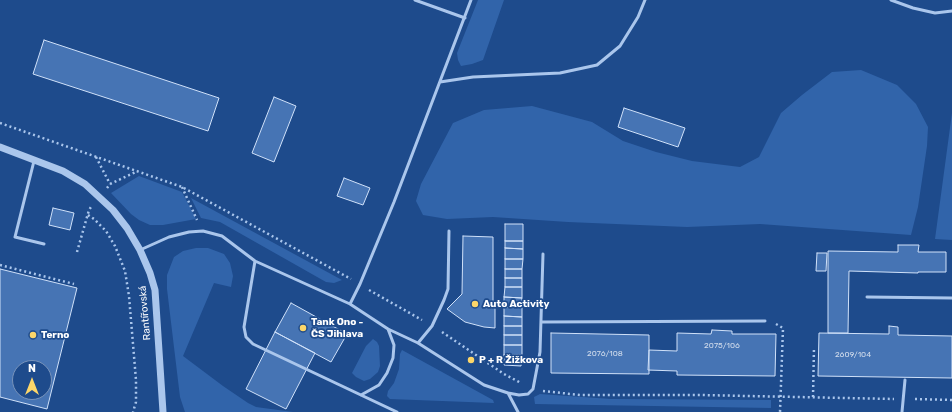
<!DOCTYPE html>
<html>
<head>
<meta charset="utf-8">
<style>
  body { margin:0 }
  #map { position:relative; width:952px; height:412px; overflow:hidden; background:#1e4b8c; font-family:Rubik,sans-serif }
  canvas { display:block }
  .north { position:absolute; left:12px; top:360px; width:40px; height:40px; box-sizing:border-box; background:#1e4b8c; border:1px solid #7893ba; border-radius:50%; rotate:0deg; font-size:11px; font-weight:700; line-height:16px; text-align:center; color:#fff }
  .north::after { content:''; display:block; margin:auto; width:14px; height:18px; background:#fcd669; clip-path:polygon(50% 0,100% 100%,50% 72%,0 100%) }
</style>
</head>
<body>
<div id="map">
<canvas width="952" height="412"></canvas>
<div class="north">N</div>
</div>
<script>
const ctx = document.querySelector('canvas').getContext('2d');
ctx.lineJoin = 'round';
function paint(path, color) { ctx.fillStyle = color; ctx.fill(path, 'evenodd'); }
const poly = rows => new Path2D(rows.map(r => 'M' + r).join(''));
function stroke(path, color, width, dash) { ctx.strokeStyle = color; ctx.lineWidth = width; ctx.lineCap = dash ? 'butt' : 'round'; ctx.setLineDash(dash || []); ctx.stroke(path); }
function drawText(font, color, halo, rows, align = 'center') {
  ctx.font = font + ' Rubik,sans-serif'; ctx.lineWidth = 3.5; ctx.setLineDash([]); ctx.textBaseline = 'middle'; ctx.strokeStyle = halo; ctx.fillStyle = color; for (const [text, x, y, turn = 0] of rows) {
    ctx.save(); ctx.translate(x, y); ctx.rotate((+turn || 0) * Math.PI / 180); ctx.textAlign = isNaN(turn) ? turn : align; if (halo) ctx.strokeText(text, 0, 0); ctx.fillText(text, 0, 0); ctx.restore();
  }
}
paint(poly([
  [478,0,504,0,483,60,472,64,461,66,458,60,457,53],
  [861,70,897,85,916,104,928,127,927,146,918,207,911,235,760,224,687,227,568,222,493,217,447,219,423,215,416,201,421,184,453,123,484,110,532,106,592,122,623,141,656,152,692,161,740,167,759,157,781,113,802,95,832,72],
  [952,113,952,240,935,239],
  [139,176,182,192,196,219,163,225,150,225,139,220,131,214,111,193],
  [191,198,342,280,334,283,326,282,220,222,201,218],
  [196,248,208,248,224,254,230,263,233,276,231,287,214,283,183,356,223,386,248,403,256,407,293,412,185,412,180,397,167,289,167,275,174,257,183,251],
  [373,339,377,342,379,346,380,366,378,372,370,379,364,381,356,377,352,373,366,346],
  [402,350,493,400,494,403,390,399,387,396,388,391,394,383,399,369,400,354],
  [540,394,611,399,771,400,771,408,535,404,534,397]
]), '#3164aa');
const building = poly([
  [44,40,219,98,208,131,33,74,44,40],
  [274,97,296,106,274,162,252,153,274,97],
  [624,108,685,128,678,147,618,127,624,108],
  [344,178,370,188,363,205,337,196,344,178],
  [53,208,74,213,70,230,49,225,53,208],
  [505,224,523,224,523,241,505,241,505,224],
  [463,236,493,237,493,305,495,305,495,328,484,327,465,322,447,309,462,294,463,236],
  [505,241,523,241,523,249,505,248,505,241],
  [898,245,919,245,918,252,946,252,946,272,918,272,918,273,849,271,848,333,828,333,828,251,898,252,898,245],
  [505,248,523,249,523,259,505,259,505,248],
  [817,253,827,253,826,271,816,271,817,253],
  [505,259,523,259,522,269,505,269,505,259],
  [0,269,77,288,47,409,0,397,0,269],
  [20,368,44,368,44,392,20,392,20,368],
  [505,269,522,269,522,278,505,278,505,269],
  [505,278,522,278,522,287,505,287,505,278],
  [505,287,522,287,522,298,504,297,505,287],
  [504,297,522,298,522,307,504,307,504,297],
  [291,303,347,334,331,362,275,332,291,303],
  [504,307,522,307,522,317,504,316,504,307],
  [504,316,522,317,522,326,504,326,504,316],
  [504,326,522,326,522,335,504,335,504,326],
  [889,326,898,327,898,335,952,336,952,378,818,376,819,333,889,334,889,326],
  [712,330,732,331,732,334,776,334,775,376,677,375,677,371,648,370,649,350,677,351,677,333,711,334,712,330],
  [275,332,315,353,286,409,246,389,275,332],
  [551,333,649,335,649,374,551,373,551,333],
  [504,335,522,335,522,345,504,345,504,335],
  [504,345,522,345,522,355,504,355,504,345],
  [504,355,522,355,521,366,504,365,504,355]
]);
paint(building, '#4674b4');
stroke(building, '#d0e1f9', 1);
stroke(poly([
  [0,123,182,187,351,279],
  [96,157,110,184],
  [182,187,197,220],
  [107,188,110,184,138,171],
  [88,215,94,219,106,231,115,246,125,271,129,296,136,380,136,402,133,412],
  [77,252,89,210,91,207],
  [0,265,74,284],
  [369,290,422,320],
  [776,324,783,328,780,412],
  [442,332,504,374,521,383],
  [543,391,580,395,700,395,894,399],
  [813,397,814,347],
  [915,399,952,400]
]), '#aac6ec', 2.5, [2, 3]);
stroke(poly([
  [415,0,465,18],
  [891,0,913,8,935,13,952,11],
  [440,82,473,77,560,73,597,65,620,46,638,17,645,0],
  [34,161,15,237,44,244],
  [140,250,169,237,189,232,203,231,222,236,255,261,350,304,388,329,418,343,484,385,508,393,518,412],
  [255,261,244,327,246,337,253,344,397,412],
  [867,297,952,298],
  [350,304,360,284,394,202,471,0],
  [542,322,765,321],
  [418,343,432,326,444,300,448,289,449,231],
  [508,393,519,395,528,394,533,389,540,352,543,254],
  [361,395,379,385,387,373,393,358,394,345,388,329],
  [902,412,905,380]
]), '#aac6ec', 3);
stroke(poly([
  [0,147,63,171,85,184,113,210,127,228,140,250,150,273,155,290,163,412]
]), '#aac6ec', 7);
for (const [x, y, r, color] of [
  [475,304,4,"#fcd669"],
  [303,328,4,"#fcd669"],
  [33,335,4,"#fcd669"],
  [471,360,4,"#fcd669"]
]) { const dot = new Path2D(); dot.arc(x, y, r, 0, 2 * Math.PI); ctx.fillStyle = color; ctx.fill(dot); stroke(dot, '#1e4b8c', 1.5); }
drawText('8px', '#d1dcec', null, [
  ["2075/106",722,346],
  ["2076/108",605,354],
  ["2609/104",853,355]
]);
drawText('bold 10px', '#fff', '#1e4b8c', [
  ["Auto Activity",483,304],
  ["Tank Ono -",311,322],
  ["ČS Jihlava",311,334],
  ["Terno",41,335],
  ["P + R Žižkova",479,360]
], 'left');
drawText('10px', '#fff', '#1e4b8c', [
  ["Rantířovská",145,313,-95]
]);
</script>
</body>
</html>
